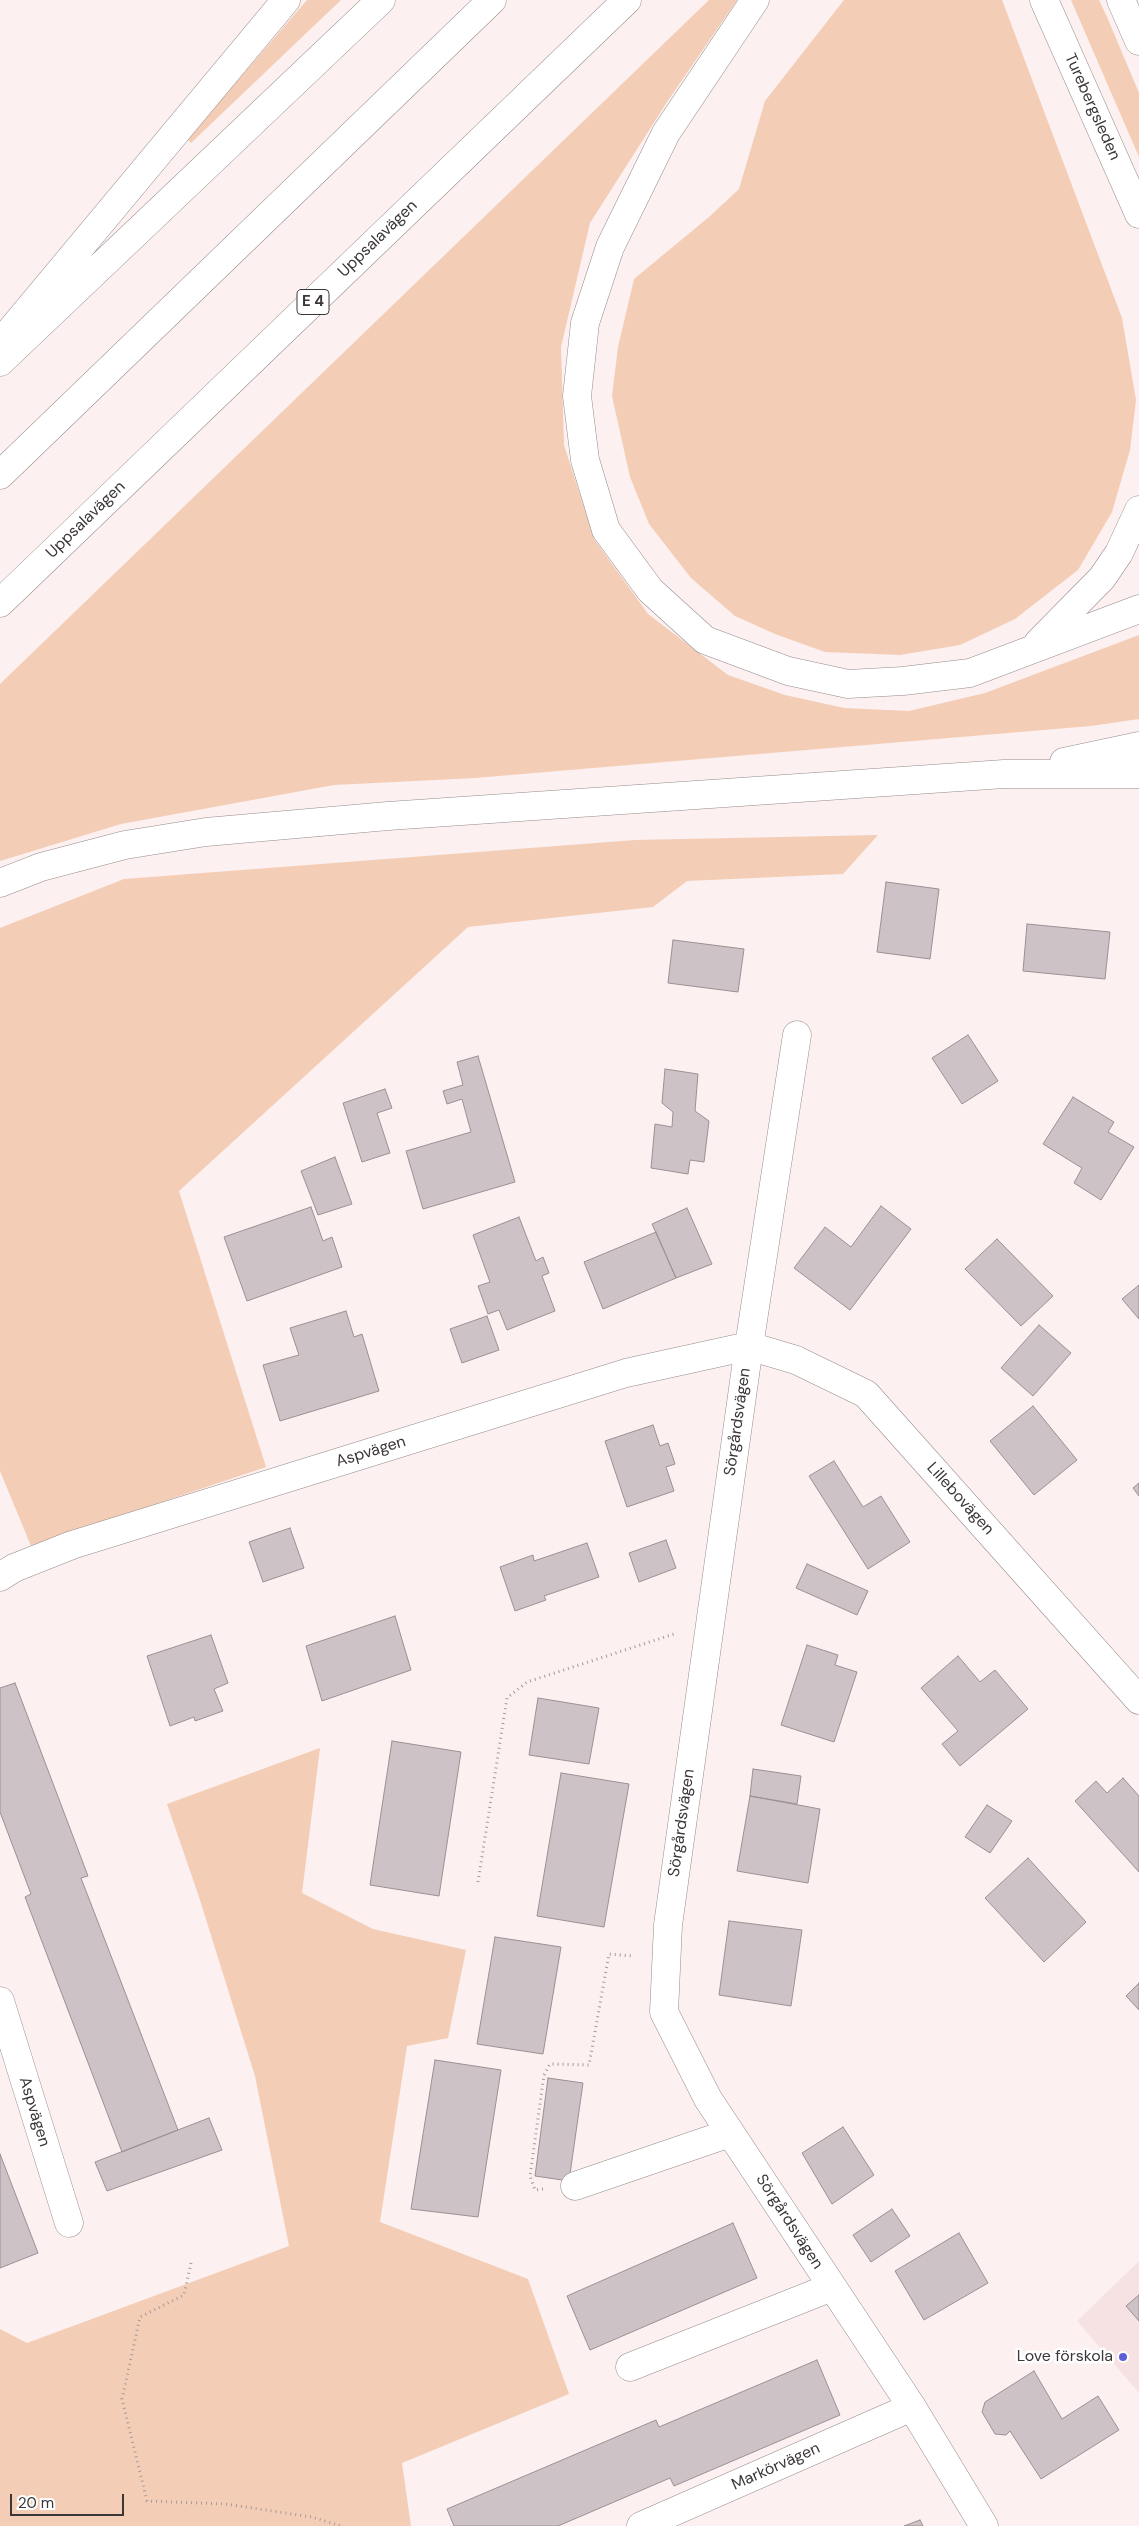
<!DOCTYPE html>
<html>
<head>
<meta charset="utf-8">
<style>
  body { margin:0 }
  #map { position:relative; width:1139px; height:2526px; overflow:hidden; background:#fcf0f0; font-family:"DM Sans",sans-serif }
  canvas { display:block }
  .scale { position:absolute; left:10px; top:2494px; width:114px; height:22px; box-sizing:border-box; border:2px solid #3b3637; border-top:0; padding-left:6px; font-size:15px; line-height:18px; white-space:nowrap; color:#3b3637; -webkit-text-stroke:4px #fff; paint-order:stroke }
</style>
</head>
<body>
<div id="map">
<canvas width="1139" height="2526"></canvas>
<div class="scale">20 m</div>
</div>
<script>
const ctx = document.querySelector('canvas').getContext('2d');
ctx.lineJoin = 'round';
function paint(path, color) { ctx.fillStyle = color; ctx.fill(path, 'evenodd'); }
const poly = rows => new Path2D(rows.map(r => 'M' + r).join(''));
function stroke(path, color, width, dash) { ctx.strokeStyle = color; ctx.lineWidth = width; ctx.lineCap = dash ? 'butt' : 'round'; ctx.setLineDash(dash || []); ctx.stroke(path); }
function drawText(font, color, halo, rows, align = 'center') {
  ctx.font = font + ' "DM Sans",sans-serif'; ctx.lineWidth = 5; ctx.setLineDash([]); ctx.textBaseline = 'middle'; ctx.strokeStyle = halo; ctx.fillStyle = color; for (const [text, x, y, turn = 0] of rows) {
    ctx.save(); ctx.translate(x, y); ctx.rotate((+turn || 0) * Math.PI / 180); ctx.textAlign = isNaN(turn) ? turn : align; if (halo) ctx.strokeText(text, 0, 0); ctx.fillText(text, 0, 0); ctx.restore();
  }
}
paint(poly([
  [1139,2261,1139,2393,1077,2321]
]), '#f7e2e3');
paint(poly([
  [307,0,341,0,191,143,187,139],
  [709,0,737,0,667,102,590,223,561,347,564,445,594,539,648,614,728,675,785,695,844,708,909,711,985,693,1139,635,1139,719,1091,726,475,778,334,785,121,824,0,861,0,684],
  [844,0,1002,0,1122,318,1136,400,1130,450,1112,512,1078,570,1015,619,960,645,900,655,825,652,775,634,735,616,691,578,649,524,630,477,612,396,618,347,634,279,709,217,739,189,765,101],
  [1071,0,1099,0,1107,17,1139,93,1139,157],
  [878,835,843,874,687,881,653,907,468,927,179,1191,266,1467,31,1546,0,1471,0,928,124,879,635,840],
  [320,1748,302,1893,373,1929,466,1950,448,2038,407,2046,380,2222,528,2279,569,2394,402,2463,411,2526,0,2526,0,2329,27,2343,289,2246,255,2076,199,1897,167,1804]
]), '#f4cdb6');
const building = poly([
  [886,882,939,889,930,959,877,952,886,882],
  [1027,924,1110,932,1105,979,1023,971,1027,924],
  [673,940,744,949,738,992,668,983,673,940],
  [968,1035,998,1081,962,1104,932,1058,968,1035],
  [478,1056,515,1182,423,1209,406,1151,471,1132,462,1099,447,1104,443,1091,463,1085,457,1062,478,1056],
  [665,1069,698,1074,695,1111,709,1121,704,1162,690,1160,688,1174,651,1168,655,1124,672,1127,673,1112,662,1103,665,1069],
  [385,1089,392,1108,377,1113,390,1153,362,1162,343,1103,385,1089],
  [1073,1097,1114,1122,1108,1132,1134,1147,1101,1200,1074,1183,1082,1168,1043,1144,1073,1097],
  [335,1157,352,1204,318,1215,301,1171,335,1157],
  [881,1206,911,1229,850,1310,794,1268,825,1227,851,1247,881,1206],
  [311,1207,323,1241,332,1237,342,1267,247,1301,224,1237,311,1207],
  [687,1208,712,1264,676,1278,652,1224,687,1208],
  [519,1217,536,1261,543,1257,549,1273,542,1276,555,1311,507,1330,499,1310,488,1314,478,1286,490,1282,473,1235,519,1217],
  [656,1232,676,1278,603,1309,584,1262,656,1232],
  [997,1239,1053,1296,1021,1326,965,1269,997,1239],
  [1139,1285,1139,1319,1122,1299,1139,1285],
  [346,1311,354,1337,362,1334,379,1391,280,1421,263,1365,299,1355,290,1328,346,1311],
  [487,1316,499,1350,462,1363,450,1329,487,1316],
  [1039,1325,1071,1353,1033,1396,1001,1368,1039,1325],
  [1033,1406,1077,1460,1034,1495,990,1441,1033,1406],
  [653,1425,660,1446,668,1443,675,1464,666,1467,674,1491,627,1507,605,1441,653,1425],
  [834,1461,863,1507,881,1496,910,1542,868,1569,809,1476,834,1461],
  [1139,1483,1139,1496,1133,1488,1139,1483],
  [290,1528,304,1568,263,1582,249,1542,290,1528],
  [666,1540,676,1568,639,1582,629,1553,666,1540],
  [587,1543,599,1577,544,1596,546,1600,515,1611,500,1567,533,1555,534,1561,587,1543],
  [807,1564,868,1591,857,1615,796,1588,807,1564],
  [395,1616,411,1670,322,1701,306,1646,395,1616],
  [211,1635,228,1683,214,1689,223,1711,195,1721,194,1717,170,1726,147,1656,211,1635],
  [807,1645,838,1655,835,1665,857,1672,834,1742,781,1725,807,1645],
  [958,1656,980,1682,995,1670,1028,1709,960,1766,942,1744,958,1731,921,1688,958,1656],
  [15,1683,88,1876,81,1878,178,2130,122,2152,25,1897,31,1894,0,1812,0,1688,15,1683],
  [538,1698,599,1708,589,1764,529,1755,538,1698],
  [392,1741,461,1752,439,1896,370,1885,392,1741],
  [753,1769,801,1776,797,1804,750,1796,753,1769],
  [561,1773,629,1784,604,1927,537,1916,561,1773],
  [1123,1778,1139,1796,1139,1872,1075,1801,1096,1781,1107,1793,1123,1778],
  [750,1796,820,1809,808,1883,737,1871,750,1796],
  [987,1805,1012,1821,990,1853,965,1837,987,1805],
  [1028,1858,1086,1922,1044,1962,985,1898,1028,1858],
  [729,1921,802,1930,791,2006,719,1995,729,1921],
  [495,1937,561,1947,543,2054,477,2044,495,1937],
  [1139,1983,1139,2010,1126,1996,1139,1983],
  [435,2060,501,2070,478,2217,411,2209,435,2060],
  [548,2078,583,2083,569,2181,535,2176,548,2078],
  [209,2118,222,2150,107,2191,95,2162,209,2118],
  [843,2127,874,2175,832,2204,802,2153,843,2127],
  [0,2154,38,2253,0,2268,0,2154],
  [892,2209,910,2236,871,2262,853,2235,892,2209],
  [733,2223,757,2278,590,2350,567,2296,733,2223],
  [959,2233,988,2283,924,2320,895,2271,959,2233],
  [1139,2295,1139,2321,1126,2306,1139,2295],
  [817,2360,840,2415,674,2486,670,2478,558,2526,454,2526,447,2509,656,2420,659,2427,817,2360],
  [1034,2371,1062,2419,1098,2396,1119,2430,1041,2479,1010,2431,1006,2435,995,2434,982,2412,985,2402,1034,2371],
  [920,2520,923,2526,904,2526,920,2520]
]);
paint(building, '#cdc2c5');
stroke(building, '#9b9094', 1);
const minor = poly([
  [797,1035,749,1346,668,1925,664,2012,708,2099,912,2407,984,2526],
  [0,1577,14,1568,72,1545,626,1373,749,1346,796,1360,866,1394,1139,1700],
  [0,2001,69,2223],
  [575,2186,730,2133],
  [630,2367,832,2287],
  [641,2526,912,2407]
]);
const major = poly([
  [1044,0,1139,214],
  [1121,0,1139,41]
]);
const highway = poly([
  [755,0,666,133,610,247,585,323,577,396,585,460,606,530,650,590,705,640,788,671,848,684,903,681,970,673,1139,609],
  [7,335,286,0],
  [0,362,381,0],
  [0,475,492,0],
  [0,603,627,0],
  [1038,643,1102,578,1119,553,1139,510],
  [1064,762,1139,746],
  [0,883,41,867,125,845,206,832,388,816,1004,774,1139,774]
]);
stroke(minor, '#968b8b', 29);
stroke(major, '#968b8b', 29);
stroke(highway, '#968b8b', 29);
stroke(poly([
  [478,1882,507,1698,527,1682,674,1634],
  [543,2189,535,2190,530,2176,544,2075,550,2064,589,2065,609,1954,633,1956],
  [191,2263,184,2295,140,2317,122,2399,147,2501,226,2504,312,2517,341,2526]
]), '#a49b9c', 3, [1, 4]);
stroke(minor, '#fff', 28);
stroke(major, '#fff', 28);
stroke(highway, '#fff', 28);
for (const [x, y, r, color] of [
  [1123,2357,5,"#605dd6"]
]) { const dot = new Path2D(); dot.arc(x, y, r, 0, 2 * Math.PI); ctx.fillStyle = color; ctx.fill(dot); stroke(dot, '#fff', 2); }
for (const [x, y, w] of [
  [313,302,32]
]) { const box = new Path2D(); box.roundRect(x - w / 2, y - 12.5, w, 25, 4); ctx.fillStyle = '#fff'; ctx.fill(box); stroke(box, '#3b3637', 1); }
drawText('bold 15px', '#3b3637', null, [
  ["E 4",313,302]
]);
drawText('16px', '#3b3637', '#fff', [
  ["Turebergsleden",1092,107,66],
  ["Uppsalavägen",378,239,-44],
  ["Uppsalavägen",86,520,-44],
  ["Sörgårdsvägen",738,1422,-82],
  ["Aspvägen",371,1452,-17],
  ["Lillebovägen",960,1499,48],
  ["Sörgårdsvägen",682,1823,-82],
  ["Aspvägen",34,2112,73],
  ["Sörgårdsvägen",789,2222,57],
  ["Markörvägen",776,2467,-24]
]);
drawText('16px', '#3b3637', '#fff', [
  ["Love förskola",1113,2357]
], 'right');
</script>
</body>
</html>
